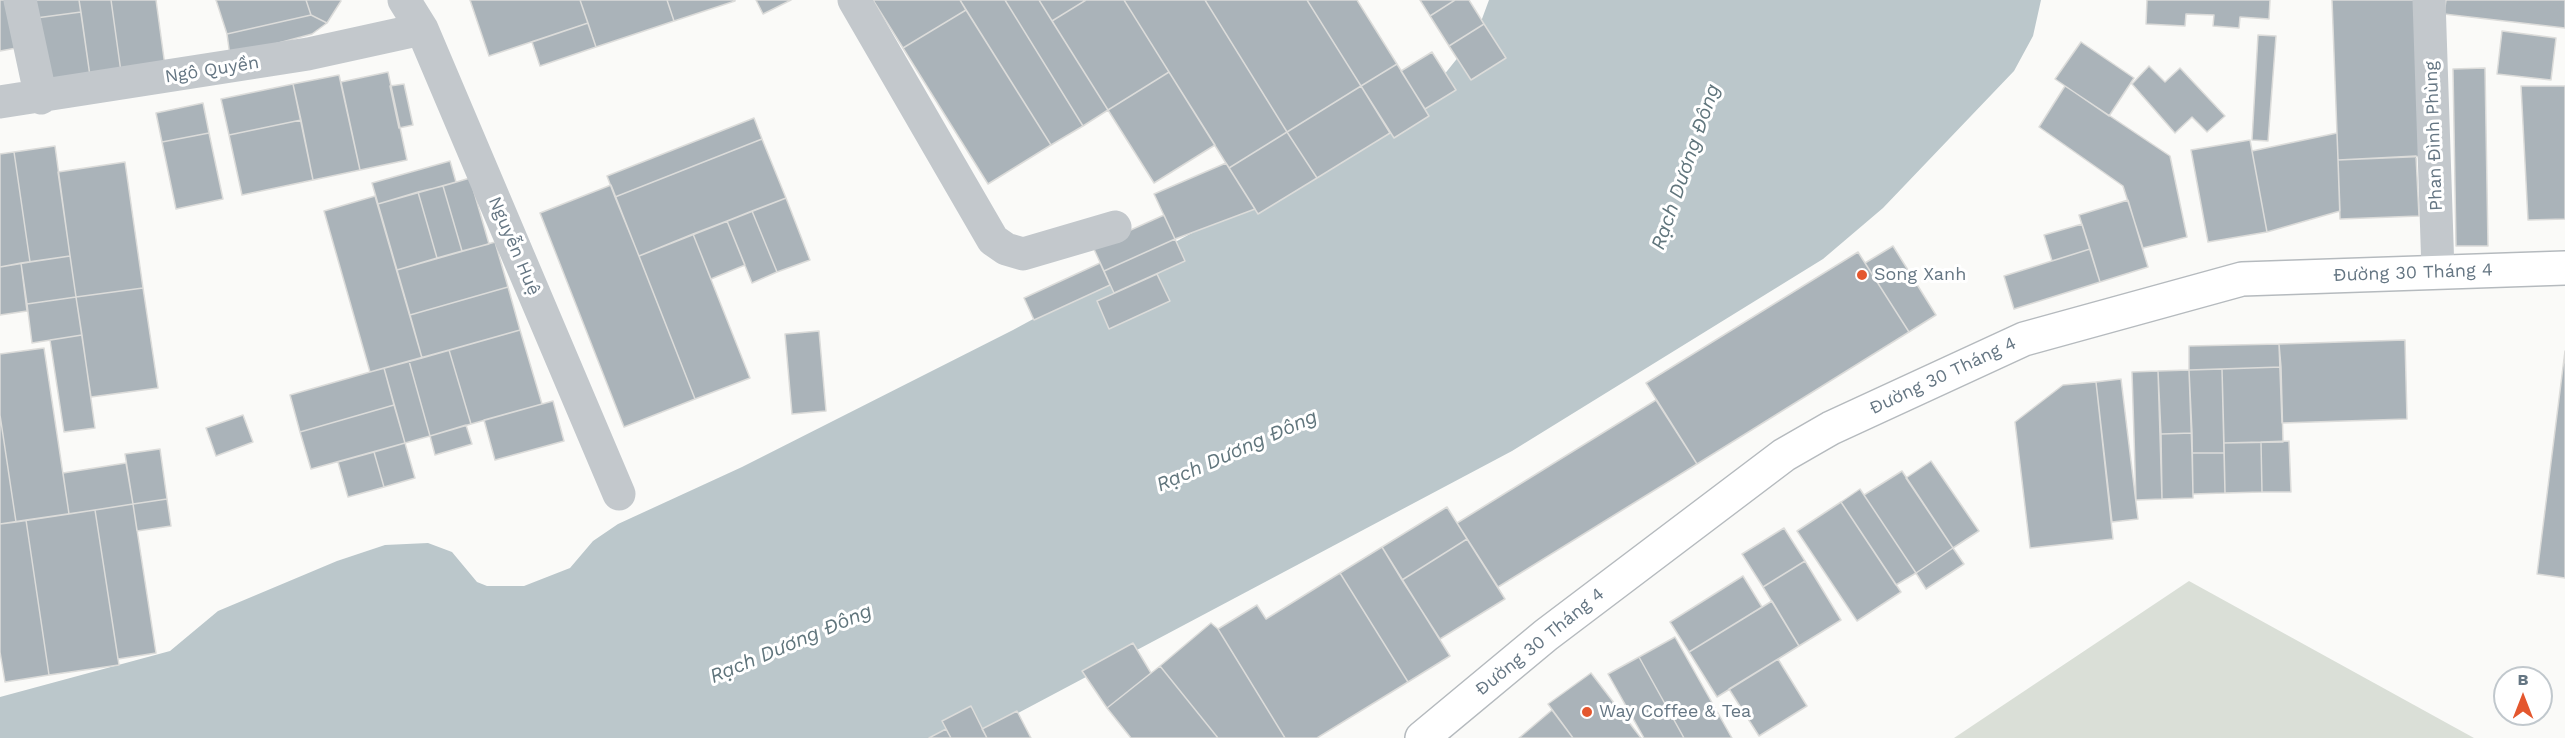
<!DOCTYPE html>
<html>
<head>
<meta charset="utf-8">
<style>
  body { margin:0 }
  #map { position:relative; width:2565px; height:738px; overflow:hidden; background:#fafaf8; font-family:"Work Sans",sans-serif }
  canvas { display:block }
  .north { position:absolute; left:2493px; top:666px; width:60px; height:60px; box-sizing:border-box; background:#fff; border:2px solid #c1c8cd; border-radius:50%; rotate:0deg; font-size:16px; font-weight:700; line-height:24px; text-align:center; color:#657683 }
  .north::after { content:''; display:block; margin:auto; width:21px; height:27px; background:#e4572e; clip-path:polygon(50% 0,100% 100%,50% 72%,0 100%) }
</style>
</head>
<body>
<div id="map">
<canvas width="2565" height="738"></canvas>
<div class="north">B</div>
</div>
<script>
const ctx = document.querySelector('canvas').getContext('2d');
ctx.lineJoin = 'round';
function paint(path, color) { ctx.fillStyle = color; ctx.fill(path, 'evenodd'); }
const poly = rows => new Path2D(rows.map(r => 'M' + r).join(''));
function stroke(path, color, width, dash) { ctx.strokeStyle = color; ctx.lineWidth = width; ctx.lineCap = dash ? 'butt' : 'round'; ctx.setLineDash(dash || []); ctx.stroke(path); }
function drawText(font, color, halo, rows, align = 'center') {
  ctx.font = font + ' "Work Sans",sans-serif'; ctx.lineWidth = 6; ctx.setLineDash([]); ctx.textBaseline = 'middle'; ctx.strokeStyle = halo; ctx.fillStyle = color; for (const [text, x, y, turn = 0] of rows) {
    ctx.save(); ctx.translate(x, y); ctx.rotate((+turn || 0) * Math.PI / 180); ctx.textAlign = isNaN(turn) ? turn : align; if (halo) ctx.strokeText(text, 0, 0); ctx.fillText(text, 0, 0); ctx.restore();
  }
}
paint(poly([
  [2189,581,2474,738,1954,738]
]), '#dadfd7');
paint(poly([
  [1489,0,2041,0,2033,36,2014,71,1883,208,1823,259,1512,451,971,738,0,738,0,697,170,651,218,611,337,561,385,545,428,543,452,552,477,582,487,586,524,586,570,568,593,541,618,524,742,467,1013,330,1369,137,1427,96,1476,35]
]), '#bbc7cb');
const building = poly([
  [0,0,15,0,22,47,0,51,0,0],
  [34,0,79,0,81,12,36,18,34,0],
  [79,0,111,0,121,72,90,76,79,0],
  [111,0,156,0,165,66,121,72,111,0],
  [216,0,306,0,311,15,227,34,216,0],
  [306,0,340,0,341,1,327,23,311,15,306,0],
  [470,0,580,0,588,23,489,56,470,0],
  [580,0,667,0,674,21,596,47,580,0],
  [667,0,735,0,735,1,674,21,667,0],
  [756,0,791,0,763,14,756,0],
  [873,0,960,0,966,10,903,48,873,0],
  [960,0,1005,0,1083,126,1051,145,960,0],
  [1005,0,1039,0,1108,110,1083,126,1005,0],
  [1039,0,1086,0,1052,21,1039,0],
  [1086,0,1124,0,1169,72,1108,110,1052,21,1086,0],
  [1124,0,1205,0,1287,132,1229,168,1124,0],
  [1205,0,1307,0,1361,86,1287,132,1205,0],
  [1307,0,1357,0,1397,64,1361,86,1307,0],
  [1420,0,1455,0,1430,16,1420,0],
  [1455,0,1469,0,1484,24,1449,46,1430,16,1455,0],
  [2147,0,2270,0,2269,19,2240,17,2239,28,2213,26,2214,15,2186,14,2185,26,2146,24,2147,0],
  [2332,0,2425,0,2432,156,2338,160,2332,0],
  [2446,0,2565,0,2565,28,2444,14,2446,0],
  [966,10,1051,145,988,184,903,48,966,10],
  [81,12,90,76,45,82,36,18,81,12],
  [311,15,327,23,312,34,230,56,227,34,311,15],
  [588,23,596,47,540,66,532,42,588,23],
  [1484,24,1506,58,1471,80,1449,46,1484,24],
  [2502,31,2556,38,2551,80,2497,74,2502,31],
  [2258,35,2276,36,2268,141,2252,140,2258,35],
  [2081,42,2134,78,2109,116,2055,79,2081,42],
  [1432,52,1456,90,1425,109,1401,71,1432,52],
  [1397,64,1429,116,1394,138,1361,86,1397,64],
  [2149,66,2165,82,2180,68,2225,116,2207,132,2192,117,2175,133,2132,84,2149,66],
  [2485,68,2488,246,2456,246,2453,69,2485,68],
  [388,72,407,160,360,170,341,82,388,72],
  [1169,72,1215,145,1154,183,1108,110,1169,72],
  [339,75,360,170,313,180,293,84,339,75],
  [293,84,301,120,229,135,221,99,293,84],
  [404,84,413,125,399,128,390,86,404,84],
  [1361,86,1390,133,1317,178,1287,132,1361,86],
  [2065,86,2170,156,2187,237,2143,248,2123,186,2039,127,2065,86],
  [2521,86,2565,86,2565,219,2528,220,2521,86],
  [203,103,209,133,162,142,156,113,203,103],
  [754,118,762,139,615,197,607,176,754,118],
  [301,120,313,180,242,195,229,135,301,120],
  [1287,132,1317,178,1258,214,1229,168,1287,132],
  [209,133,223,199,176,209,162,142,209,133],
  [2337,133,2340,211,2267,232,2252,151,2337,133],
  [762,139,786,198,639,256,615,197,762,139],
  [2250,140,2267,232,2208,242,2191,150,2250,140],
  [55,146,70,256,30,262,14,152,55,146],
  [14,152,30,262,0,267,0,154,14,152],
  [2416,156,2419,216,2340,219,2338,160,2416,156],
  [450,161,456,182,378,204,372,183,450,161],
  [125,162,143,288,76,297,58,172,125,162],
  [1226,163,1255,209,1175,239,1154,194,1226,163],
  [470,178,489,244,462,251,443,186,470,178],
  [611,185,695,399,624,427,540,213,611,185],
  [443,186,462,251,437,258,418,192,443,186],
  [418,192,437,258,397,270,378,204,418,192],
  [375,196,422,358,370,372,324,211,375,196],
  [786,198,810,260,777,272,752,211,786,198],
  [2128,200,2148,267,2100,282,2079,215,2128,200],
  [752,211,777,272,752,283,727,221,752,211],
  [1164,215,1175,239,1104,271,1093,247,1164,215],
  [727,221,745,265,711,279,693,234,727,221],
  [2082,224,2090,249,2052,261,2044,235,2082,224],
  [693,234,750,378,695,399,639,256,693,234],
  [1175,239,1185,261,1114,293,1104,271,1175,239],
  [495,242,508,287,410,315,397,270,495,242],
  [1893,246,1936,315,1909,332,1865,263,1893,246],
  [2090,249,2100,282,2014,309,2004,276,2090,249],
  [1858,252,1909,332,1697,464,1646,383,1858,252],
  [70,256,76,297,27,304,21,263,70,256],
  [21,263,27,311,0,315,0,267,21,263],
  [1100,263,1110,285,1034,320,1024,298,1100,263],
  [1157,274,1170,301,1109,329,1097,301,1157,274],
  [508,287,520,330,422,358,410,315,508,287],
  [143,288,158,388,91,397,76,297,143,288],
  [76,297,82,335,32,343,27,304,76,297],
  [520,330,542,404,471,424,449,350,520,330],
  [819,331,826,411,792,414,785,334,819,331],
  [82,335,95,428,64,432,50,340,82,335],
  [2405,340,2407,419,2282,423,2279,344,2405,340],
  [2279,344,2281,367,2189,370,2189,346,2279,344],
  [44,348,69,514,16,522,0,415,0,354,44,348],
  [449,350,471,424,430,436,409,361,449,350],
  [2565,351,2565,578,2537,574,2565,351],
  [409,361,430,436,405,443,384,368,409,361],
  [2281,367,2283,442,2224,443,2222,369,2281,367],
  [384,368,394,405,300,432,290,395,384,368],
  [2222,369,2224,453,2192,453,2189,370,2222,369],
  [2189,370,2192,433,2161,434,2158,371,2189,370],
  [2158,371,2162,499,2136,500,2132,372,2158,371],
  [2121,379,2138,519,2112,522,2096,382,2121,379],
  [2096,382,2113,539,2030,548,2015,422,2063,385,2096,382],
  [1656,400,1697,464,1498,587,1457,523,1656,400],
  [553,401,564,441,495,460,484,420,553,401],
  [394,405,405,443,311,469,300,432,394,405],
  [0,415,16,522,0,524,0,415],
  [243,415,253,442,216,456,206,428,243,415],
  [466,425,472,444,435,455,430,436,466,425],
  [2192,433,2193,498,2162,499,2161,434,2192,433],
  [2289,441,2291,492,2262,492,2261,442,2289,441],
  [2261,442,2262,492,2225,493,2224,443,2261,442],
  [405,443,415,478,384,487,374,452,405,443],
  [160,449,167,499,133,504,125,454,160,449],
  [374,452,384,487,348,497,338,462,374,452],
  [2192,453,2224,453,2225,493,2193,494,2192,453],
  [1931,461,1979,531,1953,548,1906,478,1931,461],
  [126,463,133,504,69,514,63,473,126,463],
  [1902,471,1953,548,1916,573,1864,495,1902,471],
  [1860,489,1916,573,1896,585,1841,502,1860,489],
  [167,499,171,526,137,531,133,504,167,499],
  [1841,502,1901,592,1857,621,1797,531,1841,502],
  [133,504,156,653,118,659,95,510,133,504],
  [1447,507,1467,539,1402,580,1382,547,1447,507],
  [95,510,119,665,49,675,26,520,95,510],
  [26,520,49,675,5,682,0,652,0,524,26,520],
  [1784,528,1805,561,1763,587,1742,554,1784,528],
  [1467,539,1505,599,1440,639,1402,580,1467,539],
  [1382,547,1450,656,1408,682,1340,573,1382,547],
  [1953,548,1964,564,1926,589,1916,573,1953,548],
  [1805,561,1841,620,1799,646,1763,587,1805,561],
  [1340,573,1408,682,1317,738,1285,738,1218,629,1257,605,1266,619,1340,573],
  [1743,576,1762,607,1689,652,1670,622,1743,576],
  [1772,601,1799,646,1717,697,1689,652,1772,601],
  [1211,623,1218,629,1285,738,1218,738,1160,666,1211,623],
  [1675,637,1732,738,1684,738,1639,657,1675,637],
  [1133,643,1151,673,1107,708,1082,671,1133,643],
  [1639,657,1684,738,1644,738,1608,674,1639,657],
  [1778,659,1807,706,1759,736,1729,689,1778,659],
  [1160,666,1218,738,1131,738,1107,708,1160,666],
  [1591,673,1641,738,1573,738,1548,704,1591,673],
  [971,706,987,738,951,738,942,721,971,706],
  [1552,710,1573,738,1519,738,1552,710],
  [1017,711,1031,738,987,738,982,729,1017,711],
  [946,729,951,738,929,738,946,729]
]);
paint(building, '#aab3b9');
stroke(building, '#dcdcda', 1.5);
const primary = poly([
  [1422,738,1546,635,1784,455,1831,428,2024,339,2242,279,2565,268]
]);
stroke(primary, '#b5babe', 36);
stroke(poly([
  [20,0,41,98],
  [404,0,422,29,619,494],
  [854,0,993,240,1006,249,1023,254,1115,227],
  [2429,0,2438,271],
  [0,102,308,54,422,29]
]), '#c3c8cc', 33);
stroke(primary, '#fff', 33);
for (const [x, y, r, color] of [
  [1862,275,6,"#e4572e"],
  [1587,712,6,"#e4572e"]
]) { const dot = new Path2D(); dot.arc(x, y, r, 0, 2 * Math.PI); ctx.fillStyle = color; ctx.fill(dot); stroke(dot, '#fff', 2); }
drawText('18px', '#657683', '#fff', [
  ["Ngô Quyền",212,70,-9],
  ["Phan Đình Phùng",2434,136,-92],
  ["Nguyễn Huệ",514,246,67],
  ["Đường 30 Tháng 4",2413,273,-2],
  ["Đường 30 Tháng 4",1943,376,-25],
  ["Đường 30 Tháng 4",1540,642,-39]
]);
drawText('18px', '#657683', '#fff', [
  ["Song Xanh",1874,275],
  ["Way Coffee & Tea",1599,712]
], 'left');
drawText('italic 20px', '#60757c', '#fff', [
  ["Rạch Dương Đông",1686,167,-71],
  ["Rạch Dương Đông",1237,451,-24],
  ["Rạch Dương Đông",791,644,-23]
]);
</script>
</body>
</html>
